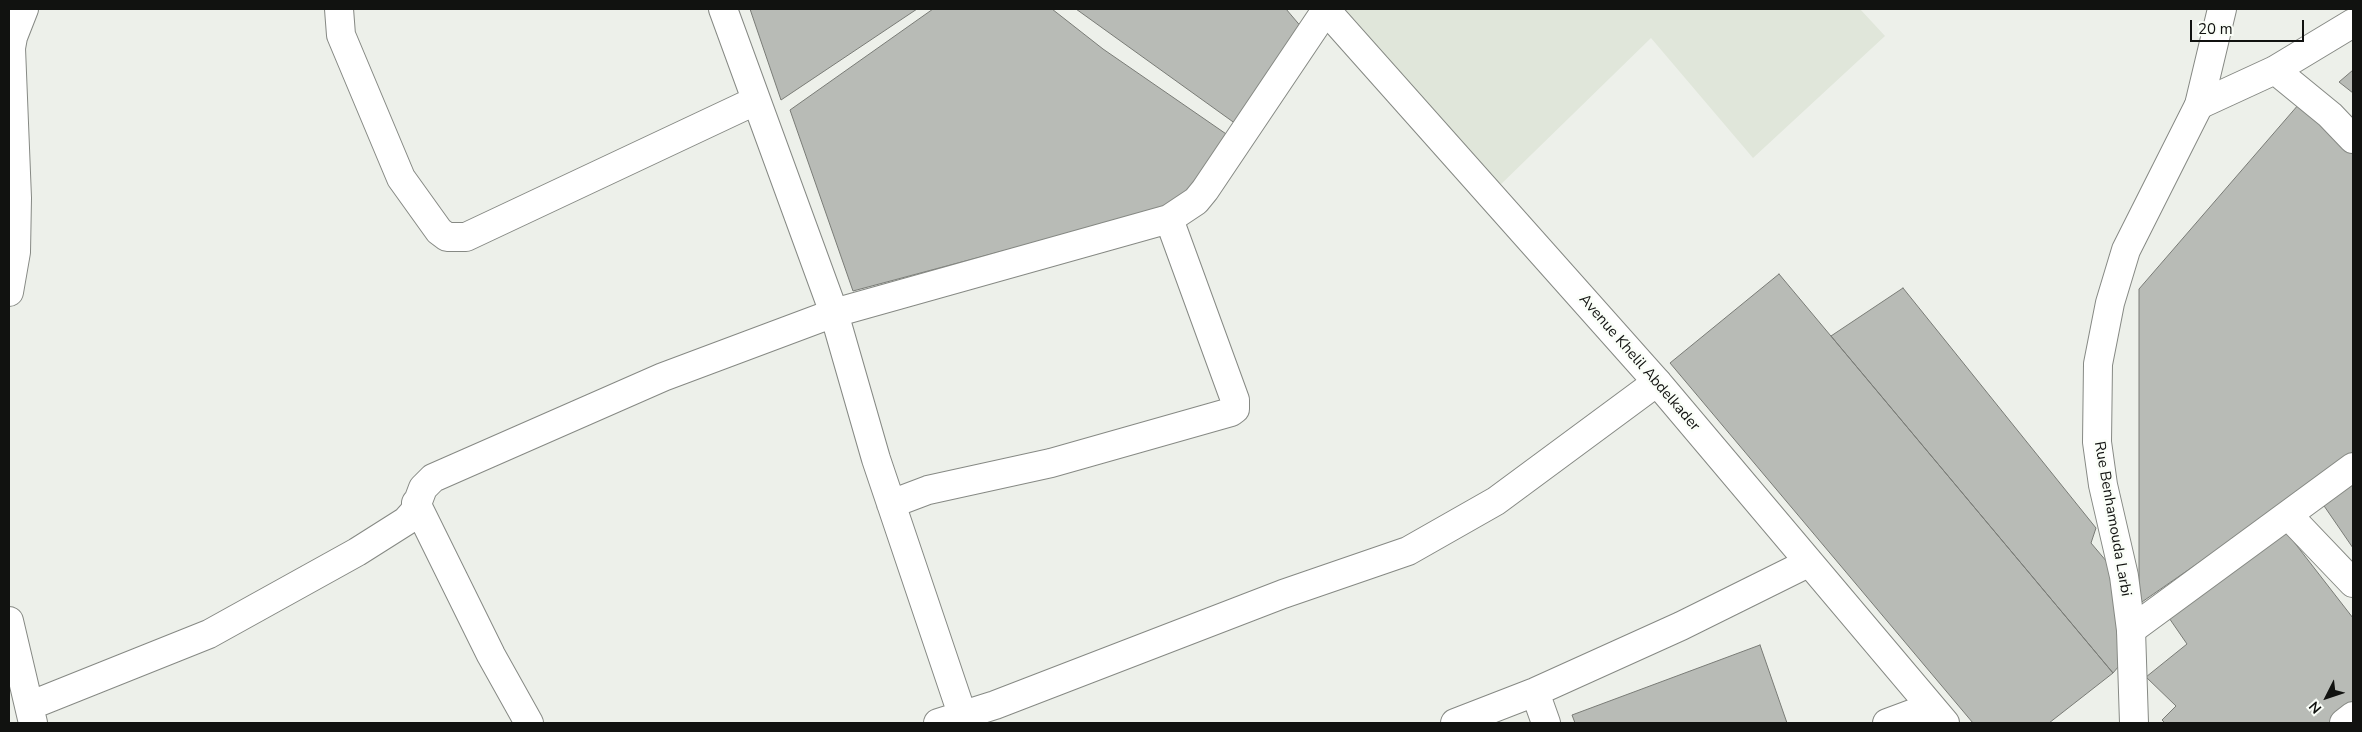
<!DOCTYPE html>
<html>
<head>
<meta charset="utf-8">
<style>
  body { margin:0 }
  #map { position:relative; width:2362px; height:732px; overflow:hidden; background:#edf0ea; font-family:"Nunito Sans",sans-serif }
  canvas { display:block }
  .frame { position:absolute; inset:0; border:10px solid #111210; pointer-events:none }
  .north { position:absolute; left:2302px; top:672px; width:50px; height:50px; -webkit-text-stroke:4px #fafef8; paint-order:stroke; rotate:229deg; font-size:14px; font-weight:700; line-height:20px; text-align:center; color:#111210 }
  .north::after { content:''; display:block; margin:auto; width:18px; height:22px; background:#111210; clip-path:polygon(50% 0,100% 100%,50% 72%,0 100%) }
  .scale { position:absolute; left:2190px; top:20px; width:114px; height:22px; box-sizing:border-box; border:2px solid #111210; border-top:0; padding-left:6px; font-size:15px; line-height:18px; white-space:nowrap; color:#111210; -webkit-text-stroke:4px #fafef8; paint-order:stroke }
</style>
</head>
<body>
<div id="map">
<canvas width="2362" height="732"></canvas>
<div class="frame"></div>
<div class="north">N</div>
<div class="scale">20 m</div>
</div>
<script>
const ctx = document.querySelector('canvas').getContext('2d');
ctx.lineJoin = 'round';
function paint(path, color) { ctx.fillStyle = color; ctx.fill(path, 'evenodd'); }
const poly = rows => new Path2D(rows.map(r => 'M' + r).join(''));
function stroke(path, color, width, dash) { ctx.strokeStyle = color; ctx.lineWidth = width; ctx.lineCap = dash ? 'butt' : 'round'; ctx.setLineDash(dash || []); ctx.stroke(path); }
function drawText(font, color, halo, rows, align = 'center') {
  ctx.font = font + ' "Nunito Sans",sans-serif'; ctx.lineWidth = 5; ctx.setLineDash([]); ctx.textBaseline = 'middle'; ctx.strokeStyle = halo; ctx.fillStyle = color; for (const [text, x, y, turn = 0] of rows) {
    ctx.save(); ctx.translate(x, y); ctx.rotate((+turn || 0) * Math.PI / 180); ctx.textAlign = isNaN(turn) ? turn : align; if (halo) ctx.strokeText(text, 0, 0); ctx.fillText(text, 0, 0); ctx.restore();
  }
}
paint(poly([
  [1341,9,1860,9,1885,36,1753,158,1651,38,1493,192]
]), '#e0e6da');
const building = poly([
  [750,9,917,9,781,100,750,9],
  [933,9,1052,9,1103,49,1232,138,1190,201,853,291,790,110,933,9],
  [1076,9,1286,9,1303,29,1236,124,1076,9],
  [2353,70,2353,93,2339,82,2353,70],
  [2299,104,2353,148,2353,456,2139,604,2139,289,2299,104],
  [1779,274,2113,673,2049,723,1973,723,1670,363,1779,274],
  [1903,288,2096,528,2091,543,2118,575,2124,660,2113,673,1831,336,1903,288],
  [2353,476,2353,548,2320,500,2353,476],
  [2287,533,2353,618,2353,704,2330,723,2165,723,2162,720,2176,706,2146,677,2187,644,2167,615,2287,533],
  [1760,645,1787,723,1575,723,1572,715,1760,645]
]);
paint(building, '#b8bbb6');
stroke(building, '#797b76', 1);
const minor = poly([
  [339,9,341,35,401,178,439,231,447,237,466,237,755,101],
  [723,9,834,313,876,459,962,714],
  [2275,70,2330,115,2353,139],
  [2199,105,2275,70,2353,23],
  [9,292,16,252,17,198,11,48,13,37,24,9],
  [416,503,491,655,529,723],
  [891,504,928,490,1051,463,1231,412,1235,409,1235,400,1169,219],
  [2288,515,2353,583],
  [9,621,33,723],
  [2131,630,2353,467],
  [1535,692,1546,723],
  [29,706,209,634,357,552,406,521,414,512,423,488,433,478,663,377,834,313,1169,219,1196,201,1205,190,1326,10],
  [938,723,995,705,1283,594,1408,551,1496,501,1657,382],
  [1455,723,1535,692,1681,626,1808,563],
  [1887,723,1930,707],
  [2344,723,2353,716]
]);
const tertiary = poly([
  [1325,9,1657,382,1945,723],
  [2134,723,2131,630,2124,576,2103,485,2097,442,2098,364,2110,303,2126,250,2199,105,2222,9]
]);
stroke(minor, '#868984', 30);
stroke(tertiary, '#868984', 30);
stroke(minor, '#fff', 28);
stroke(tertiary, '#fff', 28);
drawText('15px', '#111210', '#fafef8', [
  ["Avenue Khelil Abdelkader",1639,363,49],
  ["Rue Benhamouda Larbi",2112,519,80]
]);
</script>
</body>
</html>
